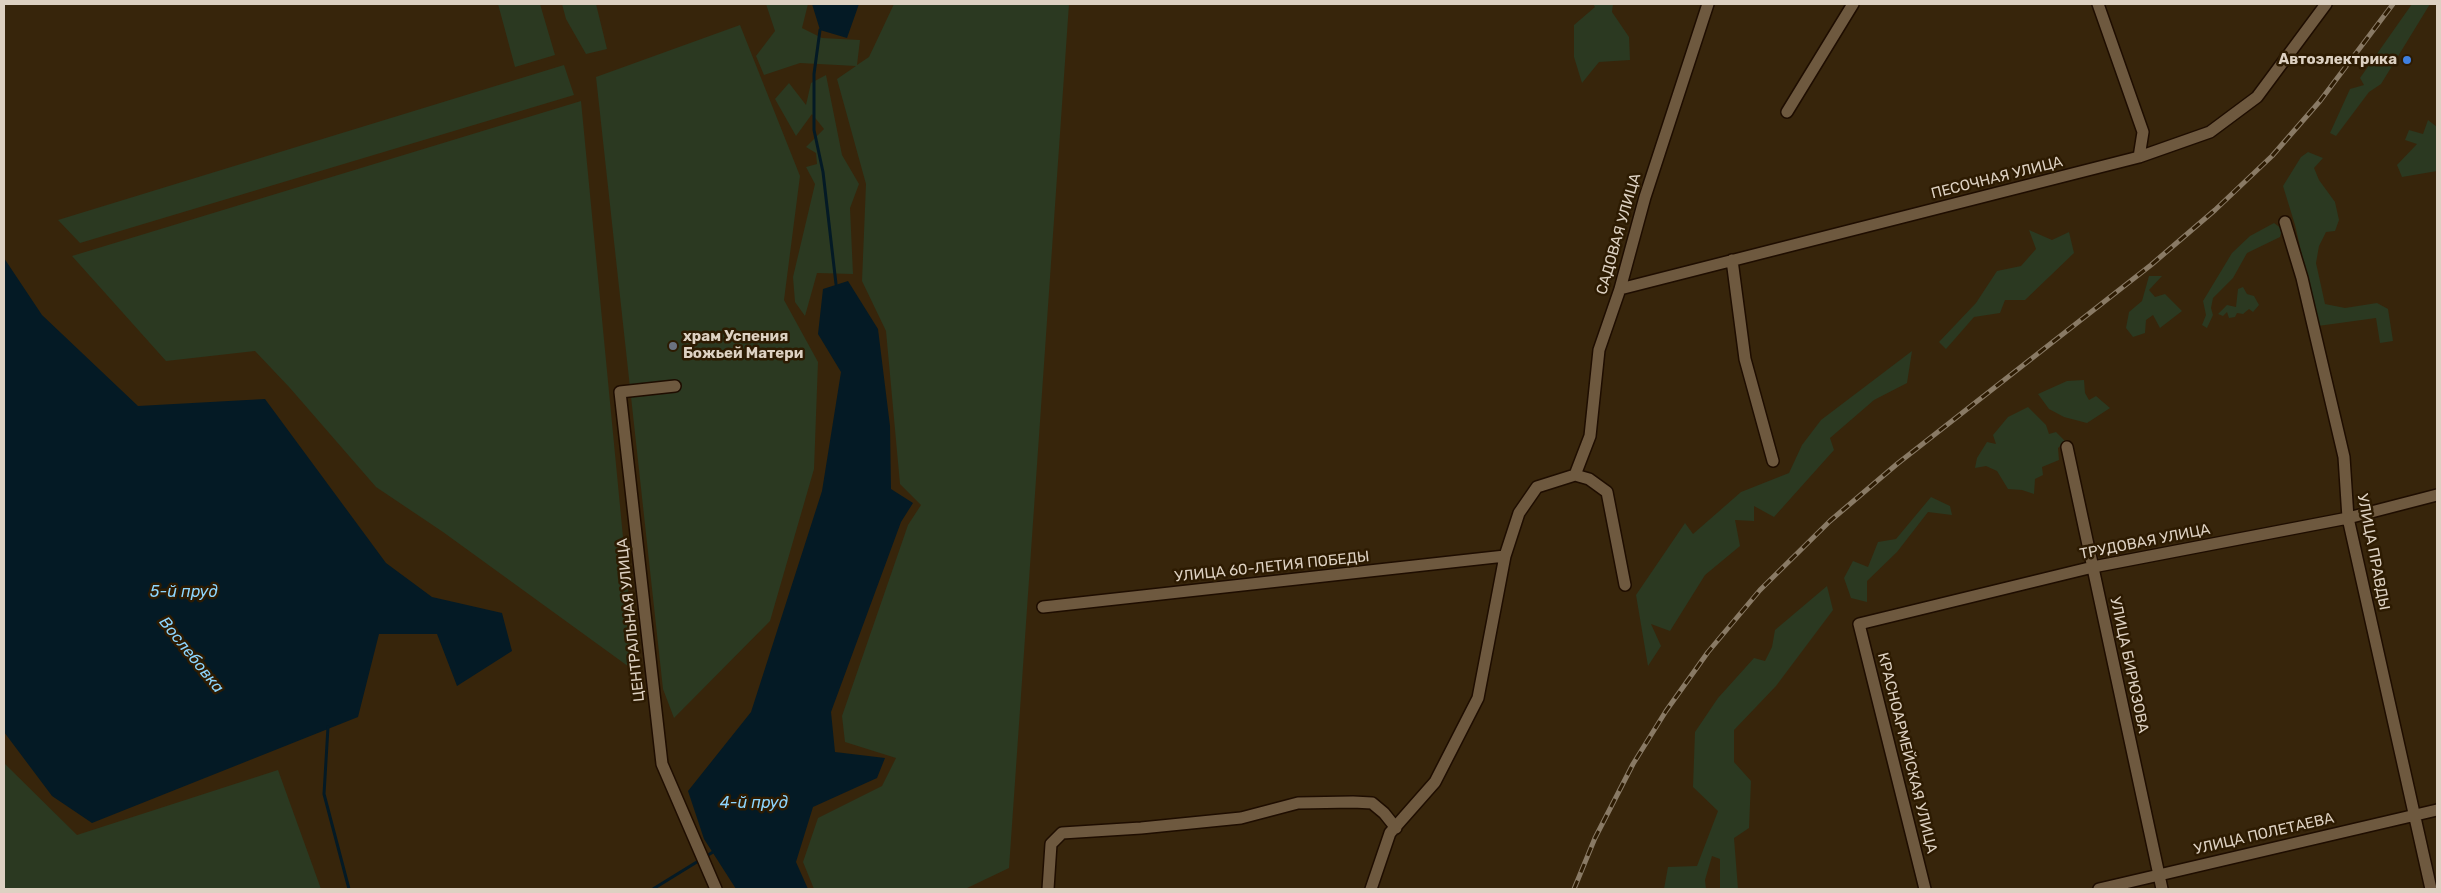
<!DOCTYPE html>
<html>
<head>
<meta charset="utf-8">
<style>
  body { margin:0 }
  #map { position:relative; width:2441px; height:893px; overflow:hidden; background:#37250b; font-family:Rubik,sans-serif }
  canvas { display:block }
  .frame { position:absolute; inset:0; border:5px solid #ddd1c2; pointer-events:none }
</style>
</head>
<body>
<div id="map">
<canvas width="2441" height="893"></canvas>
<div class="frame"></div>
</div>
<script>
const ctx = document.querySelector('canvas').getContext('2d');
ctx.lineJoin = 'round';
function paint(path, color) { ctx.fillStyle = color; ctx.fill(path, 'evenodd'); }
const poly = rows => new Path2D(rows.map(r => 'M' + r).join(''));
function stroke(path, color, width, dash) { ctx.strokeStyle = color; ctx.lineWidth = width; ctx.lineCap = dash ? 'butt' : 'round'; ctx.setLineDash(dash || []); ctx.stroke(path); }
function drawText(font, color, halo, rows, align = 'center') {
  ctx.font = font + ' Rubik,sans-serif'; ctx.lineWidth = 5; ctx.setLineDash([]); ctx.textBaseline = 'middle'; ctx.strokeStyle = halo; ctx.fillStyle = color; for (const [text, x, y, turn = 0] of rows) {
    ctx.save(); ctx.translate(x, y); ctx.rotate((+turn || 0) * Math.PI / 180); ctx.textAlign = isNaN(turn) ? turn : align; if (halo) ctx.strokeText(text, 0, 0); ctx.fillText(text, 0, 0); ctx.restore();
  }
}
paint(poly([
  [498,4,540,4,555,55,515,67],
  [562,4,596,4,607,49,586,54,566,19],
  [766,4,808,4,802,28,822,38,860,40,857,65,869,57,894,4,1069,4,1009,868,965,889,814,889,803,862,818,818,882,786,896,758,845,742,842,716,908,525,921,505,900,484,886,331,862,281,866,184,837,79,856,66,800,63,764,75,756,56,775,31],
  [1593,4,1613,4,1612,12,1629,37,1630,60,1599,62,1582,83,1574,57,1574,25,1595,7],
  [2412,4,2430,4,2381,84,2369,92,2336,136,2330,133,2350,89,2364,85,2360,78],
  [740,25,800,176,784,300,818,362,814,469,770,621,674,718,663,689,596,77],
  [564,65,574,95,80,243,58,220],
  [826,75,842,155,859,184,850,208,853,274,817,273,805,316,795,302,793,277,815,184,806,167,817,164,816,153,806,147,824,129,812,114,796,136,775,99,789,83,806,105,811,83],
  [581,101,636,672,443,532,376,487,290,388,255,351,166,361,72,256],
  [2428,120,2437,127,2437,171,2402,177,2397,165,2417,144,2405,140,2409,130,2423,134],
  [2308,152,2323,158,2314,168,2319,180,2335,202,2339,220,2335,231,2326,232,2319,246,2316,263,2325,304,2345,308,2377,303,2388,309,2393,341,2380,343,2376,318,2318,326,2295,225,2283,186,2301,157],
  [2274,223,2282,229,2280,237,2247,253,2233,278,2213,298,2211,308,2213,315,2207,328,2202,325,2206,315,2203,301,2232,253,2250,236],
  [2029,230,2052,240,2069,232,2074,253,2025,300,2005,300,2000,313,1974,317,1946,349,1939,342,1976,303,1997,271,2021,266,2036,249],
  [2149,276,2162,276,2149,290,2155,297,2165,294,2182,311,2160,328,2153,315,2146,320,2145,333,2133,337,2126,328,2129,312,2142,301],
  [2243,287,2247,294,2254,296,2259,305,2253,312,2249,309,2243,314,2237,313,2235,317,2229,318,2227,312,2223,316,2218,314,2227,305,2236,307,2238,289],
  [1912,351,1907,383,1874,400,1830,438,1834,450,1774,517,1754,506,1754,521,1735,520,1740,546,1705,575,1670,631,1651,624,1661,646,1648,666,1636,595,1685,523,1693,534,1741,492,1789,473,1802,445,1821,420],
  [2084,380,2085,393,2089,400,2096,396,2110,408,2087,423,2064,417,2049,409,2038,394,2067,381],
  [2028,407,2046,425,2049,434,2056,432,2065,441,2058,448,2059,460,2042,467,2043,475,2035,479,2034,494,2022,490,2008,489,1997,471,1986,466,1975,468,1977,458,1987,442,1996,444,1993,435,2008,417],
  [1931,497,1950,506,1952,515,1928,512,1897,552,1867,581,1867,602,1851,598,1844,578,1853,561,1868,567,1878,542,1896,539],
  [1827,586,1833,610,1776,686,1734,730,1734,762,1751,781,1749,828,1734,838,1738,889,1720,889,1720,859,1712,856,1705,880,1706,889,1664,889,1668,867,1697,866,1718,811,1693,787,1695,732,1718,698,1754,658,1765,661,1772,647,1775,630],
  [4,763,77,835,278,770,321,889,4,889]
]), '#2b3921');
paint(poly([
  [812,4,859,4,847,38,820,30],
  [4,258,42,315,138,406,265,399,386,563,432,597,502,613,512,651,457,686,437,634,379,634,358,717,92,823,52,796,4,732],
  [848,281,878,329,890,426,891,489,913,503,901,522,831,712,835,752,885,758,877,778,813,807,796,862,808,889,736,889,704,839,688,791,751,712,822,491,841,372,818,334,823,289]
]), '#041a25');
stroke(poly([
  [820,30,814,74,814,130,823,172,836,284],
  [328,727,324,794,349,889],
  [653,889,713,852]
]), '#041a25', 3);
const minor = poly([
  [2098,4,2143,132,2139,157],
  [1787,112,1853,4],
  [2285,222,2302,278,2344,457,2348,518,2431,889],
  [1732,260,1745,359,1773,461],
  [1620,289,2139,157,2210,132,2257,97,2326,4],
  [675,386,620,392,662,764,716,889],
  [2067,447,2162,889],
  [1575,475,1590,436,1599,350,1620,289,1645,197,1708,4],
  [1043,607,1505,556],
  [1048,889,1051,844,1062,833,1141,828,1241,818,1298,803,1353,802,1372,803,1384,813,1396,828],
  [1371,889,1390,833,1435,782,1478,698,1505,556,1519,513,1537,487,1575,475,1589,479,1607,492,1625,585],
  [1925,889,1859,624,2093,567,2348,518,2437,495],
  [2099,889,2437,810]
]);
stroke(minor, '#1e0d00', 14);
stroke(minor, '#6e593f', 11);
const rail = poly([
  [1574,889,1595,838,1633,764,1666,711,1708,652,1760,590,1830,521,1897,464,2151,265,2215,210,2272,156,2320,101,2393,4]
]);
stroke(rail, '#897a65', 5);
stroke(rail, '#2d1b02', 3, [9]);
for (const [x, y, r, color] of [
  [2407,60,5,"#3f7fe0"],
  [673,346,5,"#6b7280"]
]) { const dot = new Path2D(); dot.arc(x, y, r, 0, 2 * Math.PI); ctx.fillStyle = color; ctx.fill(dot); stroke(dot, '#2d1b02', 2); }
drawText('bold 15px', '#ddd1c2', '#2d1b02', [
  ["Автоэлектрика",2397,60],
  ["храм Успения",683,337,"left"],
  ["Божьей Матери",683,354,"left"]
], 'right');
drawText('15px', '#ddd1c2', '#2d1b02', [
  ["ПЕСОЧНАЯ УЛИЦА",1997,178,-14],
  ["САДОВАЯ УЛИЦА",1619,234,-74],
  ["ТРУДОВАЯ УЛИЦА",2145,542,-11],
  ["УЛИЦА ПРАВДЫ",2373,552,79],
  ["УЛИЦА 60-ЛЕТИЯ ПОБЕДЫ",1272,567,-6],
  ["ЦЕНТРАЛЬНАЯ УЛИЦА",631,620,-96],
  ["УЛИЦА БИРЮЗОВА",2129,665,78],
  ["КРАСНОАРМЕЙСКАЯ УЛИЦА",1907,753,76],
  ["УЛИЦА ПОЛЕТАЕВА",2264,834,-13]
]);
drawText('italic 16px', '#8ed6fe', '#2d1b02', [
  ["5-й пруд",184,592],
  ["Вослебовка",191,655,51],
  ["4-й пруд",754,803]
]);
</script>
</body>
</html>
